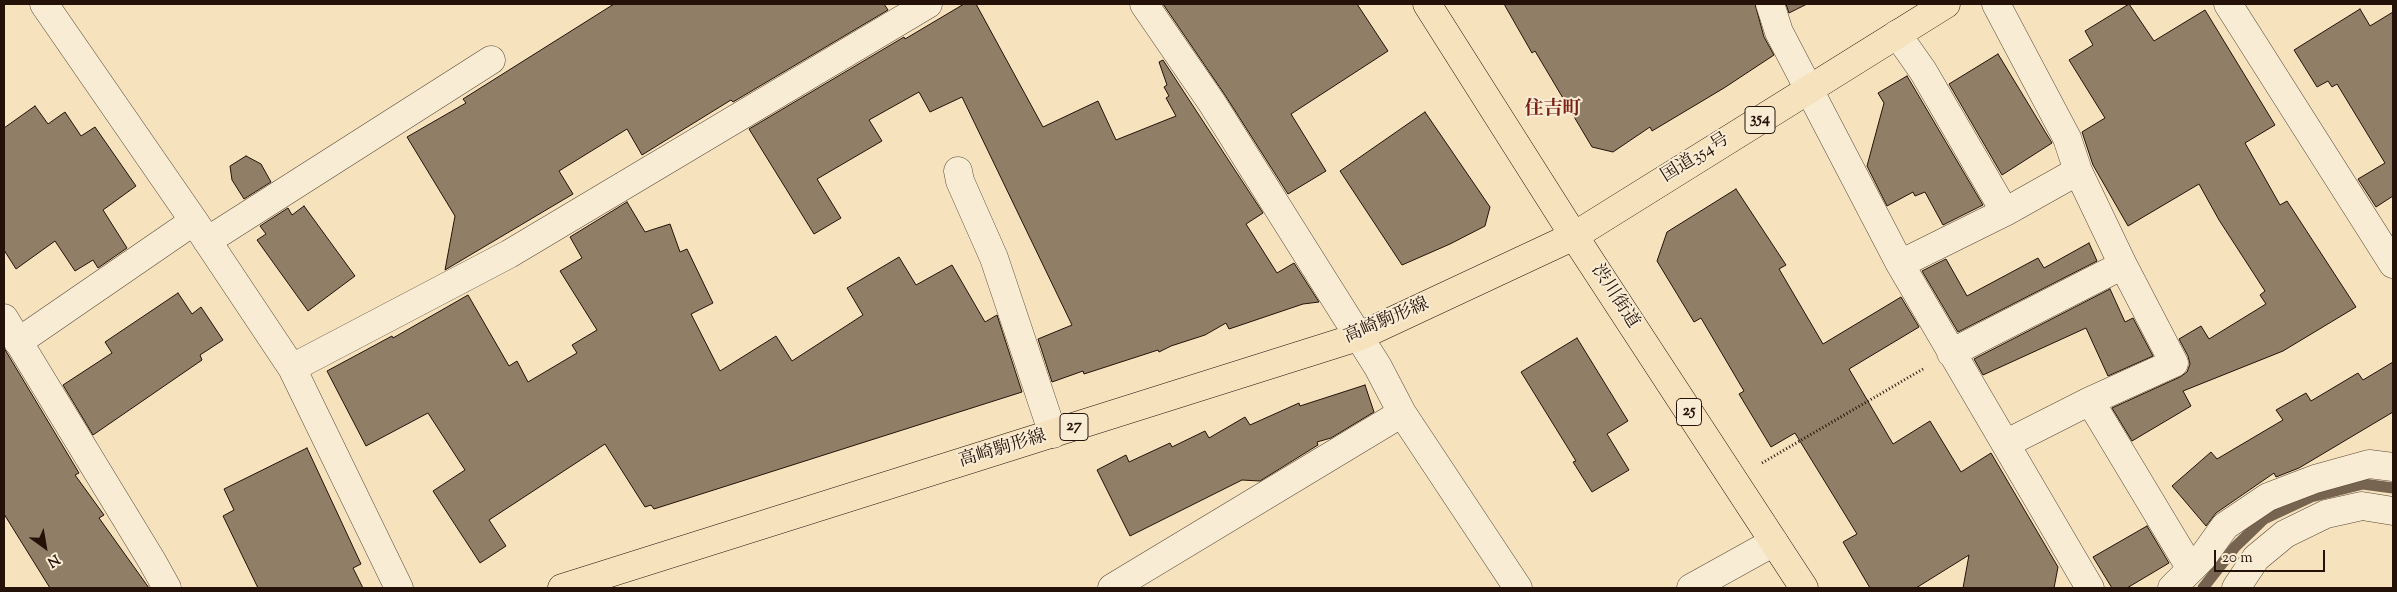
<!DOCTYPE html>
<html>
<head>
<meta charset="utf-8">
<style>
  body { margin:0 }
  #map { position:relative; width:2397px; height:592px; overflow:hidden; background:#f6e2bd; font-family:"Sorts Mill Goudy",serif }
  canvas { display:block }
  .frame { position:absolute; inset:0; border:5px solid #241209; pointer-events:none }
  .north { position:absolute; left:20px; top:522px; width:50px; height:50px; -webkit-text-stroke:4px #f9ecd4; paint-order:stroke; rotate:148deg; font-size:14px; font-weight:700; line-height:20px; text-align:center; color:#241209 }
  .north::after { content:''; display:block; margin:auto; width:18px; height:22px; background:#241209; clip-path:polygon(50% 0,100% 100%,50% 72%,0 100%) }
  .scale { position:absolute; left:2214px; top:550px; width:111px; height:22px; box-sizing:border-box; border:2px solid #241209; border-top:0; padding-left:6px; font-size:15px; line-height:18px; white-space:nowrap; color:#241209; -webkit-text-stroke:4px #f9ecd4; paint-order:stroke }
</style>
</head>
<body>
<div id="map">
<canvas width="2397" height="592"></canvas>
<div class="frame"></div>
<div class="north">N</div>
<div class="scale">20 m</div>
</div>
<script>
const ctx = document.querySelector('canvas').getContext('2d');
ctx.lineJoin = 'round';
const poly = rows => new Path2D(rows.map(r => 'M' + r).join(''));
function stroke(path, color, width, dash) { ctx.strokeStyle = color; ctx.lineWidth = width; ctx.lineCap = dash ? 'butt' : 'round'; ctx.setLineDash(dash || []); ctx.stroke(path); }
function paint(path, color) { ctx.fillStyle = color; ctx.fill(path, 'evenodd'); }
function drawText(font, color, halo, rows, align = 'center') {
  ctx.font = font + ' "Sorts Mill Goudy","Noto Serif JP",serif'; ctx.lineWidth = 4; ctx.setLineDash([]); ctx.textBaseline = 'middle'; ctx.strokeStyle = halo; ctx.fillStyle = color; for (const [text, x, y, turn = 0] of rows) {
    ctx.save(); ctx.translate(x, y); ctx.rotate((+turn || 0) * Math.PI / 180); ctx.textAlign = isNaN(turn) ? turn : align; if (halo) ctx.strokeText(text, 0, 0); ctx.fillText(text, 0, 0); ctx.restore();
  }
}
stroke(poly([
  [2203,588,2235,547,2264,519,2311,497,2363,484,2393,488]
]), '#776450', 11);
const building = poly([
  [614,4,884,4,888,10,733,102,731,100,642,155,627,129,559,171,573,194,445,270,455,216,407,137,466,103,463,99,614,4],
  [964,4,976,4,1043,127,1098,101,1116,140,1176,116,1166,98,1169,96,1164,87,1167,85,1159,62,1163,60,1263,213,1246,224,1277,273,1294,263,1319,302,1303,304,1229,329,1226,323,1205,335,1171,346,1159,352,1158,350,1084,374,1083,371,1052,382,1038,339,1072,325,962,97,930,112,919,92,869,120,882,141,817,179,841,218,814,234,749,129,904,37,905,39,964,4],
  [1163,4,1357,4,1388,51,1291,114,1326,171,1288,194,1225,95,1163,4],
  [1504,4,1755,4,1764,37,1774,55,1724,88,1652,131,1650,127,1613,152,1592,147,1535,51,1532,53,1504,4],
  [1786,4,1807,4,1789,13,1786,4],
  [2129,4,2154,41,2205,10,2275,125,2245,143,2280,205,2287,201,2356,307,2283,351,2183,391,2191,406,2132,441,2112,408,2180,377,2187,372,2190,364,2188,356,2179,339,2201,326,2209,339,2266,304,2260,295,2265,291,2219,220,2199,184,2128,226,2093,165,2082,132,2105,118,2069,60,2093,45,2085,31,2129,4],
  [2360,9,2370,26,2393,12,2393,196,2376,207,2358,179,2385,163,2337,84,2332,87,2328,81,2317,87,2294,50,2360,9],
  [1998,54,2052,143,2002,175,1949,84,1998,54],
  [1907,76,1983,205,1943,225,1925,192,1915,196,1913,192,1887,206,1867,166,1884,103,1878,93,1907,76],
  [35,106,48,124,65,112,81,136,95,127,136,186,103,210,127,248,98,268,93,260,75,271,55,241,16,269,4,250,4,128,35,106],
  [1425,112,1490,207,1485,226,1450,244,1402,265,1340,171,1425,112],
  [246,156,261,164,271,182,244,199,232,180,230,166,246,156],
  [1736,189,1786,265,1779,269,1823,344,1901,297,1919,327,1849,369,1893,444,1930,421,1961,472,1991,453,2058,567,2054,588,1963,588,1969,555,1916,588,1870,588,1843,542,1857,534,1795,433,1771,447,1739,394,1744,391,1701,318,1694,322,1657,261,1667,232,1736,189],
  [627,202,645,232,670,224,680,252,687,249,713,303,691,314,720,371,776,336,792,361,863,315,847,288,899,257,916,285,952,265,985,322,997,315,1022,392,654,509,651,505,645,507,605,444,489,520,506,546,480,563,433,491,465,470,428,413,366,446,327,371,392,336,393,338,468,295,509,366,517,361,528,382,577,353,572,345,597,330,560,271,582,258,570,237,627,202],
  [304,206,355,276,308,311,257,240,266,234,260,226,288,208,292,215,304,206],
  [2089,243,2097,261,1958,332,1922,271,1946,259,1967,296,2038,258,2044,268,2089,243],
  [2110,289,2125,322,2133,318,2153,356,2108,376,2086,328,1983,375,1974,359,2110,289],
  [178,293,192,314,201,307,223,340,200,355,202,360,93,435,63,385,112,353,105,342,178,293],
  [1577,338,1628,421,1607,434,1629,470,1592,492,1573,462,1576,461,1521,372,1577,338],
  [4,348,79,473,75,475,104,515,99,518,149,588,50,588,4,514,4,348],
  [2393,362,2393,412,2299,468,2276,477,2274,473,2216,513,2206,526,2172,486,2211,452,2217,459,2283,420,2276,410,2306,393,2311,401,2358,373,2363,380,2393,362],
  [1365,385,1374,412,1331,438,1317,442,1318,445,1260,481,1242,480,1130,536,1097,470,1126,455,1129,462,1170,443,1172,447,1205,431,1209,438,1245,417,1250,425,1299,403,1300,406,1365,385],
  [307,448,361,564,353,568,363,588,258,588,223,516,234,510,224,489,307,448],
  [2147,526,2169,563,2127,588,2112,588,2093,557,2147,526]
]);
paint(building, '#917e67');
stroke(building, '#241209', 1);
const minor = poly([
  [44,4,194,221,292,368,399,588],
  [1144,4,1212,103,1378,367,1402,413,1518,588],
  [1770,4,1779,32,1900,264,2090,588],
  [1996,4,2067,138,2078,171,2123,265,2174,363,2090,401,2007,443],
  [2228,4,2393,264],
  [1897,34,1923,71,2005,212],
  [958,171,960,181,994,258,1053,434],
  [207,241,491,60],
  [1900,264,2005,212,2078,171],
  [4,318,152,561,167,588],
  [18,342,194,221],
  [1951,353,2123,265],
  [292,368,509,254,928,4],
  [2090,401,2191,569],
  [1112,588,1402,413],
  [1691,588,1774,542],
  [2172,588,2202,558,2225,526,2268,497,2315,479,2369,464,2393,467],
  [2236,588,2256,558,2285,534,2326,514,2362,506,2393,511]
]);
const major = poly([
  [562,588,1358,337,1574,236,1804,588]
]);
const highway = poly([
  [1427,4,1574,236,1946,4]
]);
stroke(minor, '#584636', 29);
stroke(major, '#241209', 29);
stroke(highway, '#241209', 29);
stroke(poly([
  [1762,463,1923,369]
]), '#241209', 3, [1, 2.5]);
stroke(minor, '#f9ecd4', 28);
stroke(major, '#f6e2bd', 28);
stroke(highway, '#f6e2bd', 28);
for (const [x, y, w] of [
  [1760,120,30],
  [1689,412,25],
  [1074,427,28]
]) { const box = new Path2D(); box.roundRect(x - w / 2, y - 13.5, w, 27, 4); ctx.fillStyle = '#f9ecd4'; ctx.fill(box); stroke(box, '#241209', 1); }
drawText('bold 16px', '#241209', null, [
  ["354",1760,120],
  ["25",1689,412],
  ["27",1074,427]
]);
drawText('18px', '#241209', '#f9ecd4', [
  ["国道354号",1696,159,-32],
  ["渋川街道",1614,297,57],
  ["高崎駒形線",1387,322,-23],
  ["高崎駒形線",1003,450,-17]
]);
drawText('bold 19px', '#7a1f14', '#f9ecd4', [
  ["住吉町",1553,111]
]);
</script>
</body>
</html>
